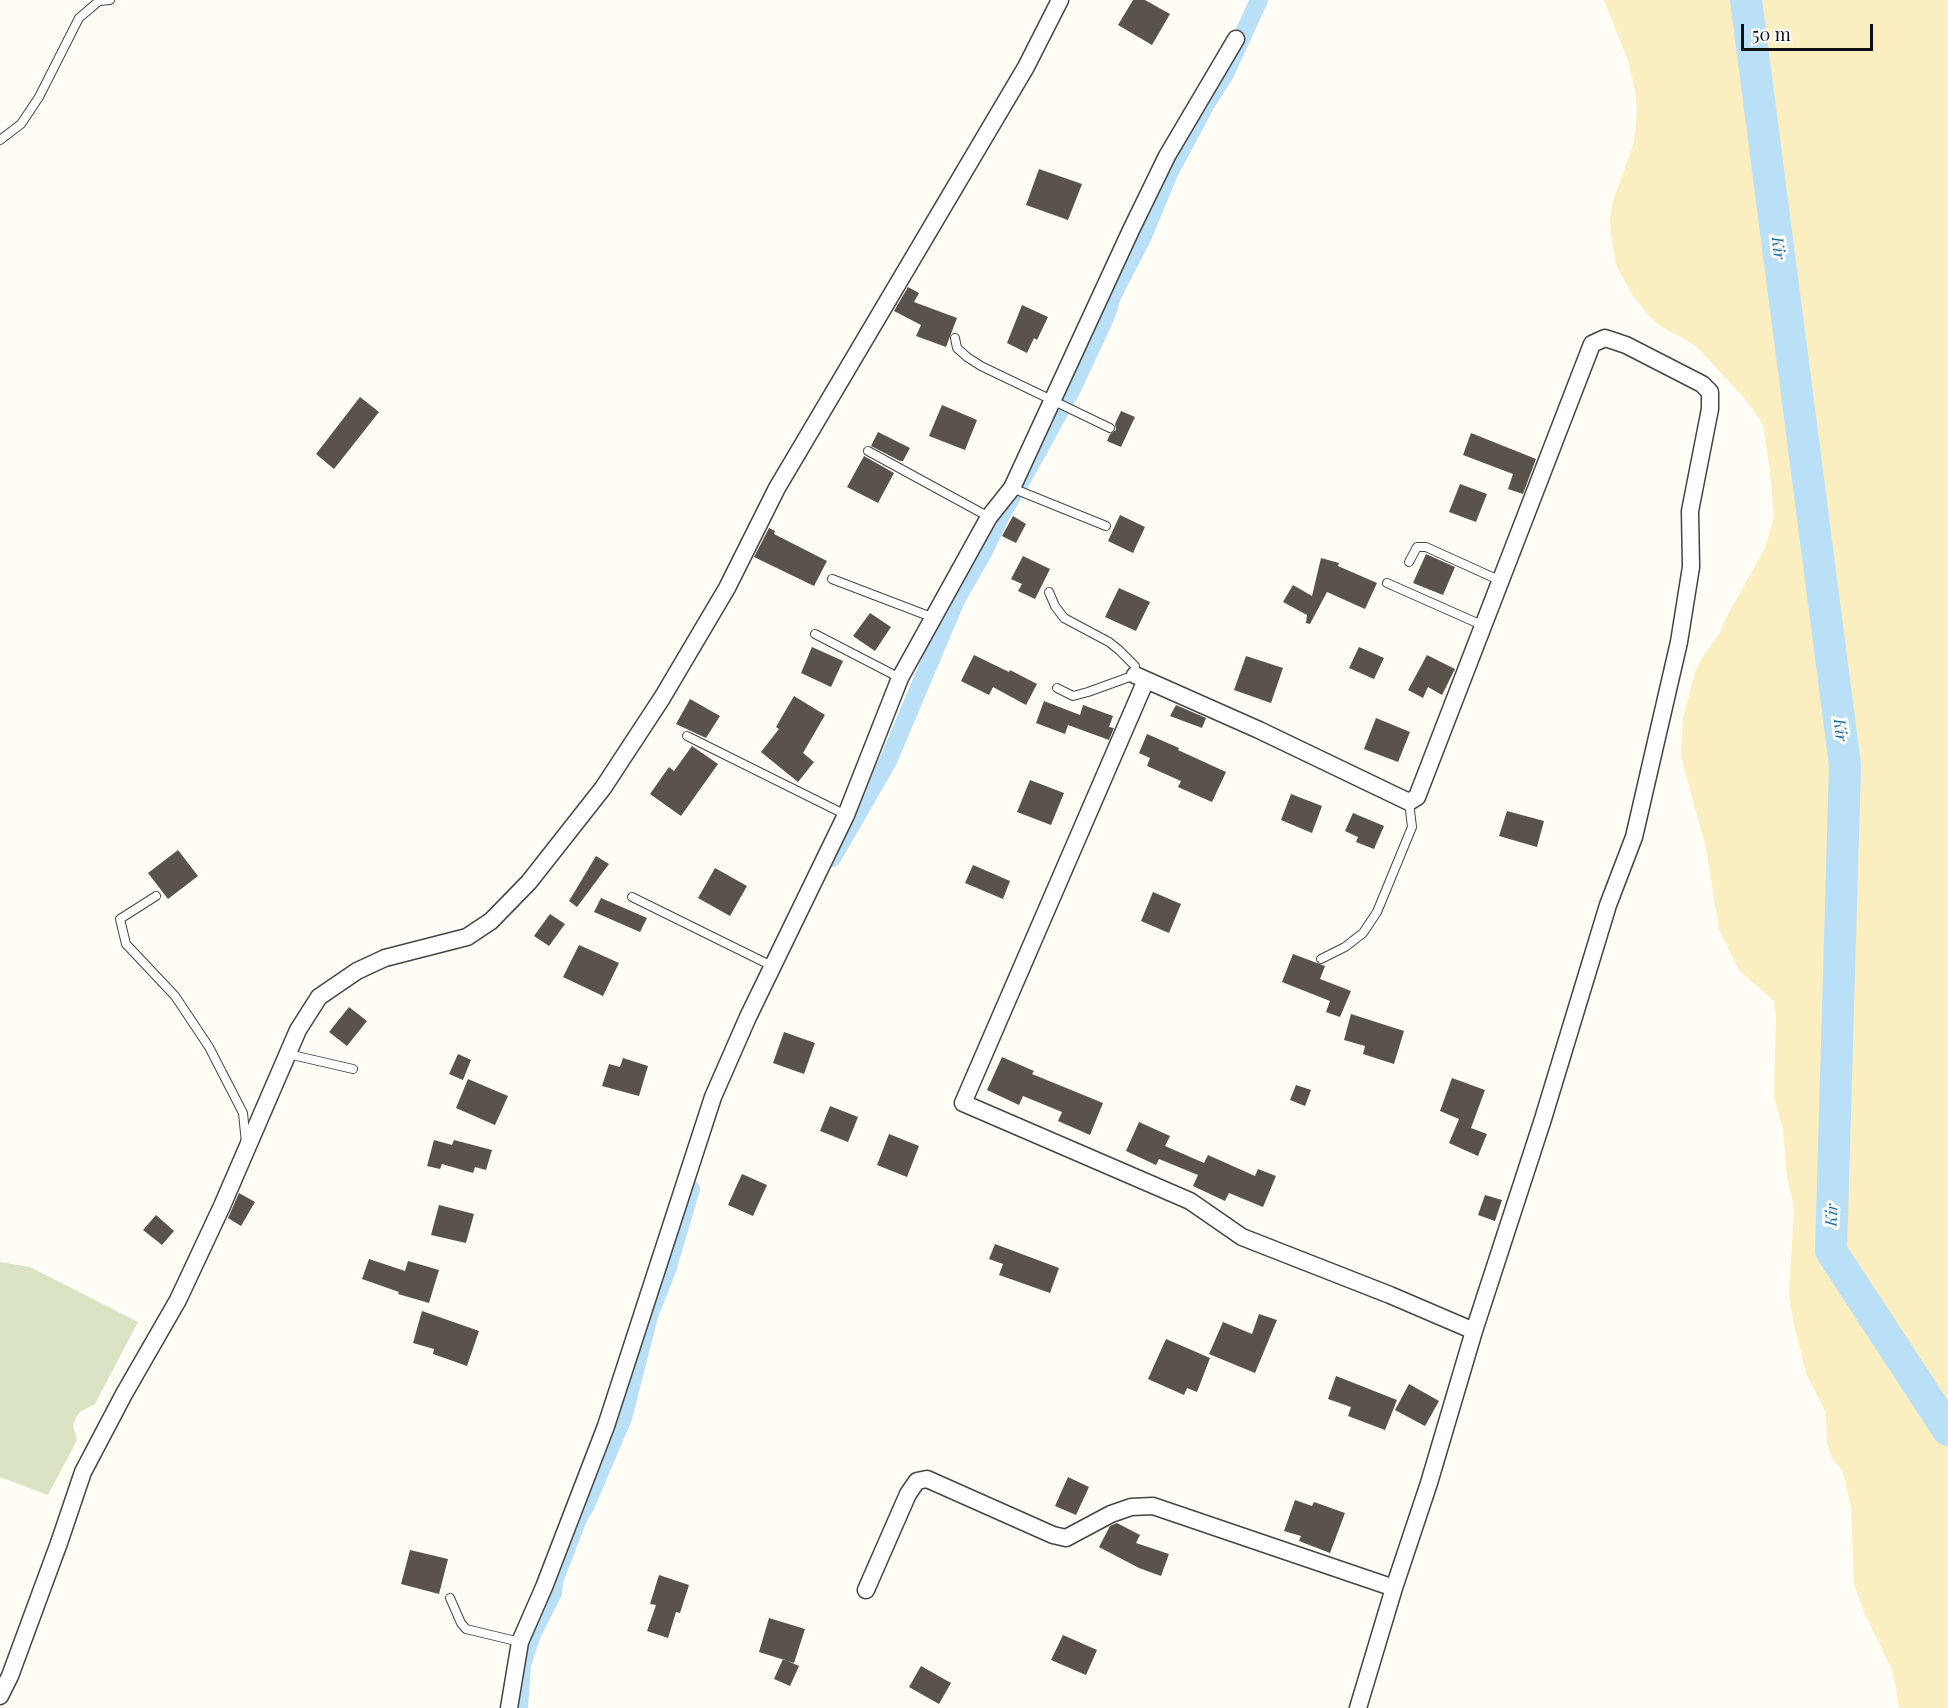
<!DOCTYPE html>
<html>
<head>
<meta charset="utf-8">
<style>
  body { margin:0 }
  #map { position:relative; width:1948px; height:1708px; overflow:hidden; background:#fffdf5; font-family:"Playfair Display",serif }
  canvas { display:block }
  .scale { position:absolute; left:1741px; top:24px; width:132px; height:27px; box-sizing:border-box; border:3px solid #111; border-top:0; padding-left:8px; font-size:18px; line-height:21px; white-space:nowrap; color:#111; -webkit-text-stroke:4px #fff; paint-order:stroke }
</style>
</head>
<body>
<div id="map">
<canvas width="1948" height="1708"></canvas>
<div class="scale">50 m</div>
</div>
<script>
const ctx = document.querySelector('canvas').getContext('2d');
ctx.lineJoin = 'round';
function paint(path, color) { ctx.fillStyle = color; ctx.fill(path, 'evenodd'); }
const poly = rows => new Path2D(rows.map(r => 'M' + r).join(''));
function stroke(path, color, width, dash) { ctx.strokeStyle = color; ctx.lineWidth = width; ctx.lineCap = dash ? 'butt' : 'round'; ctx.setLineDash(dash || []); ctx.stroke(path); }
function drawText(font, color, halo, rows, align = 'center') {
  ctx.font = font + ' "Playfair Display",serif'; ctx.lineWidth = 6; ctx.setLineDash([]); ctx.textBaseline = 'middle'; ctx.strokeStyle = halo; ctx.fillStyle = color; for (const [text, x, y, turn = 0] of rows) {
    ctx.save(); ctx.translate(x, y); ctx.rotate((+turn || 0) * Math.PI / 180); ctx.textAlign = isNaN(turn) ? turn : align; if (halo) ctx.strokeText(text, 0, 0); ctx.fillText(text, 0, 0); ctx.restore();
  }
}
paint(poly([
  [1604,0,1948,0,1948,1708,1899,1708,1895,1682,1891,1668,1865,1614,1854,1584,1851,1507,1846,1485,1842,1470,1832,1458,1827,1444,1826,1413,1806,1373,1794,1325,1789,1295,1794,1208,1787,1177,1783,1129,1774,1098,1776,1015,1774,1001,1739,970,1719,929,1706,848,1681,756,1683,718,1695,672,1702,658,1720,633,1726,618,1765,548,1774,517,1770,470,1763,425,1747,401,1700,350,1688,341,1659,325,1648,315,1630,291,1616,265,1611,234,1610,217,1613,201,1634,143,1637,111,1636,96,1629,63]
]), '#fbeec1');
paint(poly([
  [0,1262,30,1267,138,1322,95,1404,80,1412,76,1417,73,1426,77,1440,48,1495,0,1477]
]), '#d9e3c4');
stroke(poly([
  [832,858,888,761,956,600,984,551,1002,513,1023,478,1072,389,1106,316,1113,294,1143,236,1169,173,1206,104,1225,74,1259,0],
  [519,1708,522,1665,532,1634,553,1593,554,1581,579,1516,585,1507,623,1418,649,1316,667,1270,691,1189]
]), '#b9e0f7', 18);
stroke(poly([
  [1746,0,1845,765,1831,1251,1948,1430]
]), '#b9e0f7', 32);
paint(poly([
  [1133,0,1145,0,1170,14,1152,45,1118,25],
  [1039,169,1082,184,1068,220,1026,205],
  [908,287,919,293,914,302,957,318,946,347,916,336,921,325,894,311],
  [1022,305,1048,317,1037,340,1034,338,1027,353,1007,343],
  [360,397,379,412,334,469,316,454],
  [942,405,977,420,965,450,929,436],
  [1121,411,1135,417,1121,447,1107,441,1110,434,1116,430,1115,424],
  [878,432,910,448,903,461,900,461,871,446],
  [1471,433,1536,459,1523,494,1508,489,1513,474,1463,455],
  [864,456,894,473,878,503,847,487],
  [1460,484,1487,494,1476,522,1449,512],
  [1120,515,1145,527,1133,553,1108,541],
  [1013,516,1026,524,1016,543,1002,536],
  [769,528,775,531,774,534,827,561,814,586,754,557],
  [1426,554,1455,567,1443,595,1413,583],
  [1023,556,1050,569,1035,599,1018,591,1022,584,1011,579],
  [1321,558,1339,563,1338,566,1377,583,1365,609,1327,592,1310,624,1306,623,1307,615,1283,602,1293,585,1312,596],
  [1119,588,1150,602,1136,631,1105,617],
  [870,613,891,627,875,651,853,636],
  [812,647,843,661,831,687,801,673],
  [1359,647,1384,658,1374,679,1349,668],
  [974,655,1009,672,1010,670,1037,684,1026,705,993,687,989,695,961,681],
  [1427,655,1455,669,1442,695,1428,687,1423,698,1408,690],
  [1246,656,1283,668,1271,703,1234,690],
  [794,696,825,715,803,753,814,762,798,782,761,752,779,729,776,727],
  [690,699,720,716,706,738,676,724],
  [1044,701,1080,715,1083,705,1113,716,1109,727,1114,728,1109,740,1068,725,1065,734,1036,723],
  [1176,705,1206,718,1202,728,1170,716],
  [1376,718,1410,732,1398,762,1364,749],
  [1147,734,1179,748,1178,750,1226,772,1212,802,1178,787,1181,781,1147,766,1150,758,1139,753],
  [692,746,718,764,681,816,650,794,669,767,674,771],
  [1030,780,1064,793,1051,825,1017,812],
  [1291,794,1322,806,1312,833,1281,820],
  [1507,811,1544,821,1537,847,1499,836],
  [1353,813,1384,826,1374,849,1356,842,1358,837,1345,831],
  [178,850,198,876,168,899,148,873],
  [596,856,609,864,577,907,569,901],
  [973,865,1010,881,1003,899,965,883],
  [715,868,747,886,730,916,698,898],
  [1153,892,1181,904,1169,933,1141,921],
  [601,898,647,918,640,932,594,912],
  [550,914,565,924,549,946,534,936],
  [579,945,619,963,603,996,563,977],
  [1293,954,1325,966,1320,979,1351,991,1340,1017,1326,1012,1330,1001,1282,982],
  [349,1007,367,1021,347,1046,329,1032],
  [1351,1014,1404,1031,1394,1064,1363,1054,1365,1046,1344,1040],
  [784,1032,815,1043,804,1074,773,1063],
  [458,1054,471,1060,463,1080,449,1074],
  [1002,1057,1034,1071,1032,1074,1103,1103,1090,1135,1058,1121,1062,1112,1023,1096,1019,1105,987,1090],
  [623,1058,648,1066,639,1096,602,1086,609,1064,620,1067],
  [1452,1078,1485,1090,1471,1128,1487,1134,1478,1156,1449,1143,1459,1119,1440,1111],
  [468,1079,508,1096,495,1125,456,1108],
  [1296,1085,1311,1090,1305,1106,1290,1100],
  [830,1106,858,1117,848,1142,820,1131],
  [1139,1122,1170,1136,1165,1146,1204,1163,1208,1155,1255,1176,1258,1169,1276,1176,1263,1207,1229,1193,1225,1201,1193,1186,1198,1175,1159,1159,1156,1165,1126,1151],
  [889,1134,919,1146,907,1177,877,1165],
  [434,1140,452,1145,454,1140,492,1150,486,1170,475,1167,473,1173,442,1164,440,1169,427,1166],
  [742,1174,767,1185,753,1216,728,1205],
  [239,1193,255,1202,241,1226,228,1218],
  [1485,1195,1502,1200,1495,1221,1478,1215],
  [439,1205,474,1214,466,1243,431,1235],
  [156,1215,174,1231,162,1245,143,1230],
  [995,1244,1059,1268,1050,1293,999,1275,1003,1264,989,1259],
  [369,1259,405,1271,408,1261,439,1270,429,1303,398,1294,399,1292,362,1279],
  [422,1311,479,1331,467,1366,433,1354,434,1349,413,1343],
  [1259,1314,1277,1320,1255,1373,1209,1354,1223,1322,1252,1334],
  [1166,1339,1210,1358,1197,1392,1187,1388,1184,1395,1148,1379],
  [1336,1376,1397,1400,1385,1430,1348,1416,1351,1407,1328,1399],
  [1409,1384,1439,1401,1425,1426,1395,1410],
  [1068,1477,1089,1487,1076,1515,1055,1506],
  [1295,1500,1312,1506,1314,1502,1345,1513,1330,1553,1299,1541,1301,1536,1284,1531],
  [1117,1523,1140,1535,1136,1543,1169,1554,1161,1576,1139,1568,1099,1547,1110,1526],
  [410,1550,448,1559,439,1594,401,1584],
  [659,1575,689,1585,680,1613,676,1612,668,1638,647,1631,656,1605,650,1604],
  [769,1618,805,1629,794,1663,759,1652],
  [1063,1635,1097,1650,1086,1675,1051,1660],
  [783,1659,799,1666,790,1686,774,1679],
  [921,1666,951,1683,939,1704,909,1687]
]), '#5a524d');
const service = poly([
  [0,140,21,124,39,97,79,18,99,1,110,0],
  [955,338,957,348,967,357,981,366,1110,428],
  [868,451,989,517],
  [1012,488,1106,526],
  [1409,562,1417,547,1426,547,1501,581],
  [832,579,934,618],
  [1387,583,1484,626],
  [1049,592,1055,606,1064,618,1109,642,1119,650,1135,666,1135,675,1088,692,1073,696,1057,688],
  [815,634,900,678],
  [687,736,846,815],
  [156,896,120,919,126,944,175,996,209,1047,243,1113,246,1143],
  [632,897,772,966],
  [1321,959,1345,947,1363,933,1377,912,1412,827,1409,802],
  [288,1054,353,1069],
  [450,1598,461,1623,466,1629,520,1642]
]);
const minor = poly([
  [1135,675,1259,730,1409,802,1417,797,1592,344,1605,338,1626,345,1702,384,1710,392,1710,409,1690,511,1691,567,1679,642,1634,837,1608,905,1543,1119,1474,1331,1429,1483,1394,1588,1358,1708],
  [1146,680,963,1103,1190,1201,1242,1237,1390,1295,1474,1331],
  [866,1590,908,1494,917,1481,927,1479,1053,1535,1066,1538,1111,1514,1131,1507,1153,1506,1394,1588],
  [0,1696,10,1676,59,1543,83,1472,124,1394,178,1300,222,1206,298,1030,319,997,357,971,385,958,467,937,491,921,529,882,603,788,662,698,727,588,777,488,1026,67,1060,0],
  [509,1708,520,1642,544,1587,606,1426,713,1097,748,1017,846,815,900,678,989,517,1012,488,1131,230,1167,156,1236,39]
]);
stroke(service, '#444', 10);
stroke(minor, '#444', 19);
stroke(service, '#fff', 8);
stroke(minor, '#fff', 16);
drawText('italic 16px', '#1768a6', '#fff', [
  ["Kir",1778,248,83],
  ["Kir",1840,730,83],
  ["Kir",1832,1215,-88]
]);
</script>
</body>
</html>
